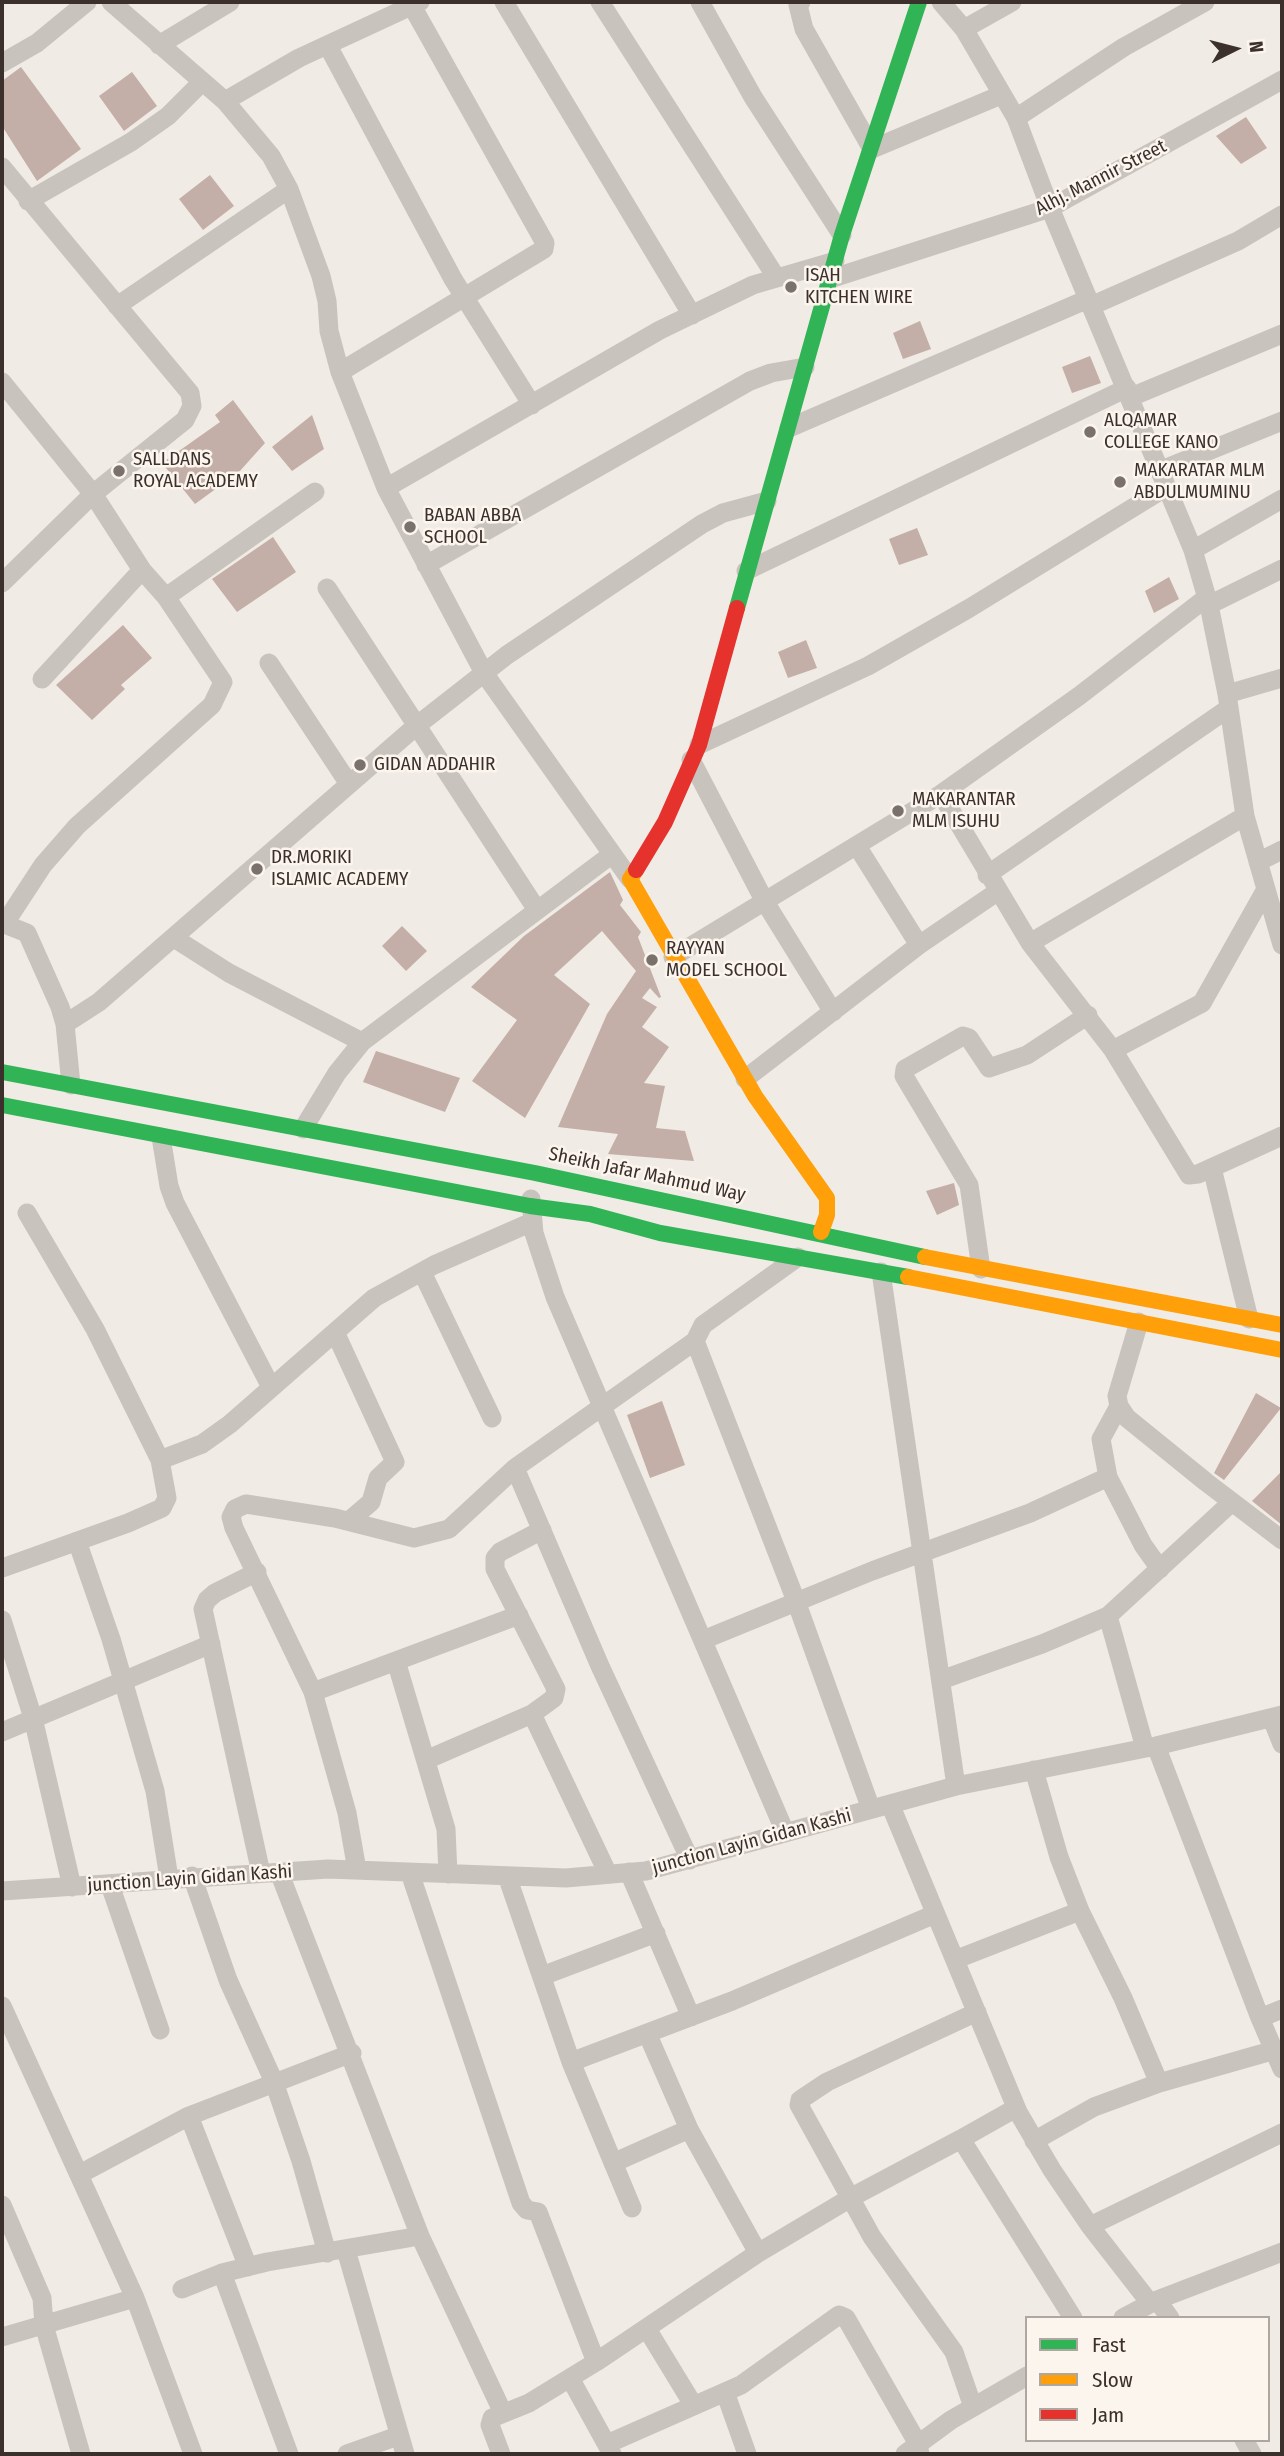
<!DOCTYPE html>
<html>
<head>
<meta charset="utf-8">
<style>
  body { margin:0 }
  #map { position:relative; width:1284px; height:2456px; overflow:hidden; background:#f0ebe5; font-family:"Fira Sans Condensed",sans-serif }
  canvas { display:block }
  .frame { position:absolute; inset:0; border:4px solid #3b302b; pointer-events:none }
  .legend { position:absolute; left:1025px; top:2316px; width:245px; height:126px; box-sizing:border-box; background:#fbf5ee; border:2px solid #aea6a0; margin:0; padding:9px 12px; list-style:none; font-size:21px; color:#3b302b }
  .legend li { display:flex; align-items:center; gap:14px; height:35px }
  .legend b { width:35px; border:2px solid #aea6a0 }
  .north { position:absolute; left:1200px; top:14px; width:70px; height:70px; -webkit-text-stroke:5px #fbf5ee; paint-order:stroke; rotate:84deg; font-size:19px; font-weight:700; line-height:28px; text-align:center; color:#3b302b }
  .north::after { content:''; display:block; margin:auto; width:24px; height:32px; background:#3b302b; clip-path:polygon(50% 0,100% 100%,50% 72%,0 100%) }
</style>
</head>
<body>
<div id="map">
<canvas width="1284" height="2456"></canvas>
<div class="frame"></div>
<ul class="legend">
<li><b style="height:9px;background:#30b455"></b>Fast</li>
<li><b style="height:9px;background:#ff9f0a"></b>Slow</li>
<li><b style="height:9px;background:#e5322d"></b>Jam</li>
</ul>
<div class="north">N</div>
</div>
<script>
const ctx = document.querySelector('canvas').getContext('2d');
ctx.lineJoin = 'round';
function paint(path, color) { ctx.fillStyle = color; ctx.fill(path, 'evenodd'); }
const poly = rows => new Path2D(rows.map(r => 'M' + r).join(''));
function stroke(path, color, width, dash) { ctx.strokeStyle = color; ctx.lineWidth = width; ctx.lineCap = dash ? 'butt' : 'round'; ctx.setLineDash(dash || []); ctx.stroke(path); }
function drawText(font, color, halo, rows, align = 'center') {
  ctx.font = font + ' "Fira Sans Condensed",sans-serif'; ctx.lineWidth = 5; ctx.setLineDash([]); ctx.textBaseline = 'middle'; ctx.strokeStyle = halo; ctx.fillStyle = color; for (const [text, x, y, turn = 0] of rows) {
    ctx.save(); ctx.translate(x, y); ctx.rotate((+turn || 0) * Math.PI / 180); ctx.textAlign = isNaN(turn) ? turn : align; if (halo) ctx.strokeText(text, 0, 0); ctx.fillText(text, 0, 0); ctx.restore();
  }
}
paint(poly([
  [21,67,81,149,37,181,2,126,2,81],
  [132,72,157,106,124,131,99,96],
  [1246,117,1267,148,1241,164,1216,136],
  [210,175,234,206,203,230,179,199],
  [920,321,931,349,903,359,893,333],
  [1090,356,1101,383,1072,393,1062,367],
  [233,400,265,443,239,472,195,504,162,463,220,422,215,415],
  [312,415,324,449,292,471,272,447],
  [917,528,928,555,899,565,889,539],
  [273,537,296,572,237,612,212,579],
  [1169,577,1179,599,1154,613,1145,591],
  [123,625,152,658,121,685,125,689,92,720,56,685],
  [806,640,817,668,788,678,778,652],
  [610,872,623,900,620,905,641,932,638,937,661,997,659,998,650,988,642,998,657,1007,642,1027,669,1047,644,1083,665,1086,656,1128,685,1131,694,1161,608,1154,618,1134,558,1127,607,1014,636,971,602,931,554,975,590,1004,525,1118,472,1081,517,1020,471,987,524,936],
  [402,926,427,951,406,971,382,946],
  [376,1051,460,1078,445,1112,363,1082],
  [954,1183,959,1205,937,1215,926,1191],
  [1256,1393,1281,1408,1224,1480,1214,1473],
  [662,1401,685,1465,650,1478,627,1415],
  [1282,1471,1282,1525,1252,1501]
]), '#c3afa7');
stroke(poly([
  [111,2,225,101,271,156,289,189,321,276,327,301,329,331,340,372,386,488,484,673,630,879],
  [504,2,692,315],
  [600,2,776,277],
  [700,2,753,97,842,235],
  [801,2,798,5,804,29,872,149,1001,95],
  [941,2,964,29,1016,118,1050,208,1193,550,1209,605,1227,694,1245,816,1282,945],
  [964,29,1012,2],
  [159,45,230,2],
  [328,46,453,279,532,405],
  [2,63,37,43,87,2],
  [225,101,299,58,420,2],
  [1016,118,1124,47,1205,2],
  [2,167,190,393,192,406,185,420,93,494,2,583],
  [28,201,131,142,168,116,201,83],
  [830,279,1050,208,1282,80],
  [117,306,289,189],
  [1091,306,1238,241,1282,215],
  [340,372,544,249,545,243,412,6],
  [2,382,93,494,142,570,166,597,223,682,212,705,77,826,43,865,5,923],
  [1131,397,1282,334],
  [789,428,1088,299],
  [1159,471,1282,421],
  [386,488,660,330,753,285,835,261],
  [1193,550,1282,499],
  [426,565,750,381,771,373,805,367],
  [746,571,1127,388],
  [327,588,537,910],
  [166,597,315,492],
  [1209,605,1282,569],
  [269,663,349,784],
  [42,679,142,570],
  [1227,694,1282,678],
  [699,745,868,666,968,609,1165,488],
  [691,760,765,902,833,1012],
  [941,794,1030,943,1113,1050,1189,1175,1198,1174,1282,1136],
  [857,846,919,945],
  [1258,862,1282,850],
  [987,875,1229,708],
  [2,923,27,933,60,1007,65,1024,71,1085],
  [174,938,229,973,362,1042],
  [1030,943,1245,816],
  [673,957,941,794,1079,696,1206,598],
  [65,1024,99,1002,415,727,507,655,702,524,723,513,767,501],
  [1113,1050,1202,1003,1265,891],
  [745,1079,919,945,997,892],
  [303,1129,337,1073,362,1042,611,855],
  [161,1137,169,1186,175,1203,271,1387],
  [1212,1168,1249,1319],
  [531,1199,534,1233,555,1297,785,1832],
  [798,1257,703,1325,695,1341,796,1601,871,1809],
  [981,1269,969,1185,904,1076,905,1069,963,1036,969,1038,989,1068,1027,1055,1088,1015],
  [422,1272,492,1418],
  [881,1272,956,1786],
  [1139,1322,1117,1396,1119,1406,1127,1418,1206,1482,1282,1540],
  [335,1332,395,1462,378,1478,371,1502,349,1521],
  [1119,1406,1101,1439,1108,1477,1143,1545,1160,1569],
  [160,1460,202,1444,230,1424,374,1298,434,1265,532,1222],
  [515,1468,600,1666,690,1860],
  [77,1541,111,1639,155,1791,169,1878],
  [2,1568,128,1523,162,1508,167,1498,160,1460,95,1329,27,1213],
  [257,1572,215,1593,207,1600,203,1609,261,1873],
  [1108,1616,1145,1748],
  [2,1620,33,1718,72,1887],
  [703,1640,872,1571,1030,1513,1108,1477],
  [396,1661,446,1829,448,1874],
  [941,1680,1042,1644,1108,1616,1232,1502],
  [313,1692,519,1615],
  [532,1714,608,1874],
  [1272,1719,1282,1744],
  [2,1732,211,1644],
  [1156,1746,1260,2018,1282,2069],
  [426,1760,532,1714,554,1698,556,1689,495,1569,495,1558,500,1552,542,1530],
  [1034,1770,1059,1857,1080,1911,1123,1998,1159,2083],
  [890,1804,1018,2112,1052,2170,1090,2226,1150,2303],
  [357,1870,347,1813,313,1692,234,1528,231,1517,235,1509,246,1504,335,1518,414,1538,449,1529,515,1468,695,1341],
  [279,1872,420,2236,503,2413],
  [629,1872,691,2017],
  [410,1873,521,2203,527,2210,538,2212,596,2362],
  [192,1876,228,1980,274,2082,301,2161,327,2253],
  [507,1876,571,2062,632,2208],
  [110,1885,160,2030],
  [2,1891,328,1869,566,1878,646,1871,956,1786,1156,1746,1282,1715],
  [957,1959,1080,1911],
  [542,1976,656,1933],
  [2,2006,135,2298,193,2454],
  [1260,2018,1282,2009],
  [571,2062,732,2001,935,1914],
  [1016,2108,961,2139,1073,2318],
  [189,2116,248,2267],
  [1034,2141,1094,2107,1159,2083,1275,2050],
  [613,2163,689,2129],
  [80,2174,189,2116,352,2053],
  [2,2205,42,2298,44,2325,81,2454],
  [1090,2226,1282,2133],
  [346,2250,405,2454],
  [758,2253,852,2197,961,2139],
  [222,2273,289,2454],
  [182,2289,222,2273,267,2262,420,2236],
  [1157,2300,1170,2318],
  [1123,2318,1157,2300,1282,2252],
  [647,2329,694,2406],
  [2,2337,135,2298],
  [570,2378,612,2454],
  [725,2392,747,2454],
  [973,2407,954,2352,872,2237,799,2105,800,2100,827,2082,977,2012],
  [1244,2440,1252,2454],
  [607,2444,741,2385,839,2315,846,2318,918,2444,920,2454],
  [347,2454,398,2436],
  [501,2454,490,2425,492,2418,529,2403,596,2362,758,2253,689,2129,647,2033],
  [905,2454,951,2420,1027,2376]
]), '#c9c3be', 19);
stroke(poly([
  [737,608,842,235,919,2],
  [2,1072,535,1173,925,1257],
  [2,1105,530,1206,590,1214,660,1233,908,1277]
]), '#30b455', 16);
stroke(poly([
  [636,870,630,879,755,1096,827,1198,827,1215,821,1232],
  [925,1257,1282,1325],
  [908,1277,1282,1350]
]), '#ff9f0a', 16);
stroke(poly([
  [636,870,665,822,699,745,737,608]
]), '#e5322d', 16);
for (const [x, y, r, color] of [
  [791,287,7,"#7a716c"],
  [1090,432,7,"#7a716c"],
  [119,471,7,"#7a716c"],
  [1120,482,7,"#7a716c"],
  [410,527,7,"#7a716c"],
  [360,765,7,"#7a716c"],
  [898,811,7,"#7a716c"],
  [257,869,7,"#7a716c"],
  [652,960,7,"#7a716c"]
]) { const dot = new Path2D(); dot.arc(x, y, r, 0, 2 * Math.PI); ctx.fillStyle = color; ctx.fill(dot); stroke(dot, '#fbf5ee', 2.5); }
drawText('19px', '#3b302b', '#fbf5ee', [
  ["Alhj. Mannir Street",1101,178,-27],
  ["Sheikh Jafar Mahmud Way",647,1175,12],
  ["junction Layin Gidan Kashi",752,1842,-15],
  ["junction Layin Gidan Kashi",190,1879,-4]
]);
drawText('19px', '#3b302b', '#fbf5ee', [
  ["ISAH",805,276],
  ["KITCHEN WIRE",805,298],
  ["ALQAMAR",1104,421],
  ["COLLEGE KANO",1104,443],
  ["SALLDANS",133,460],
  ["ROYAL ACADEMY",133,482],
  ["MAKARATAR MLM",1134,471],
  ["ABDULMUMINU",1134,493],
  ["BABAN ABBA",424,516],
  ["SCHOOL",424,538],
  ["GIDAN ADDAHIR",374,765],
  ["MAKARANTAR",912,800],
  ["MLM ISUHU",912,822],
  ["DR.MORIKI",271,858],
  ["ISLAMIC ACADEMY",271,880],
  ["RAYYAN",666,949],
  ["MODEL SCHOOL",666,971]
], 'left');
</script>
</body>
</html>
